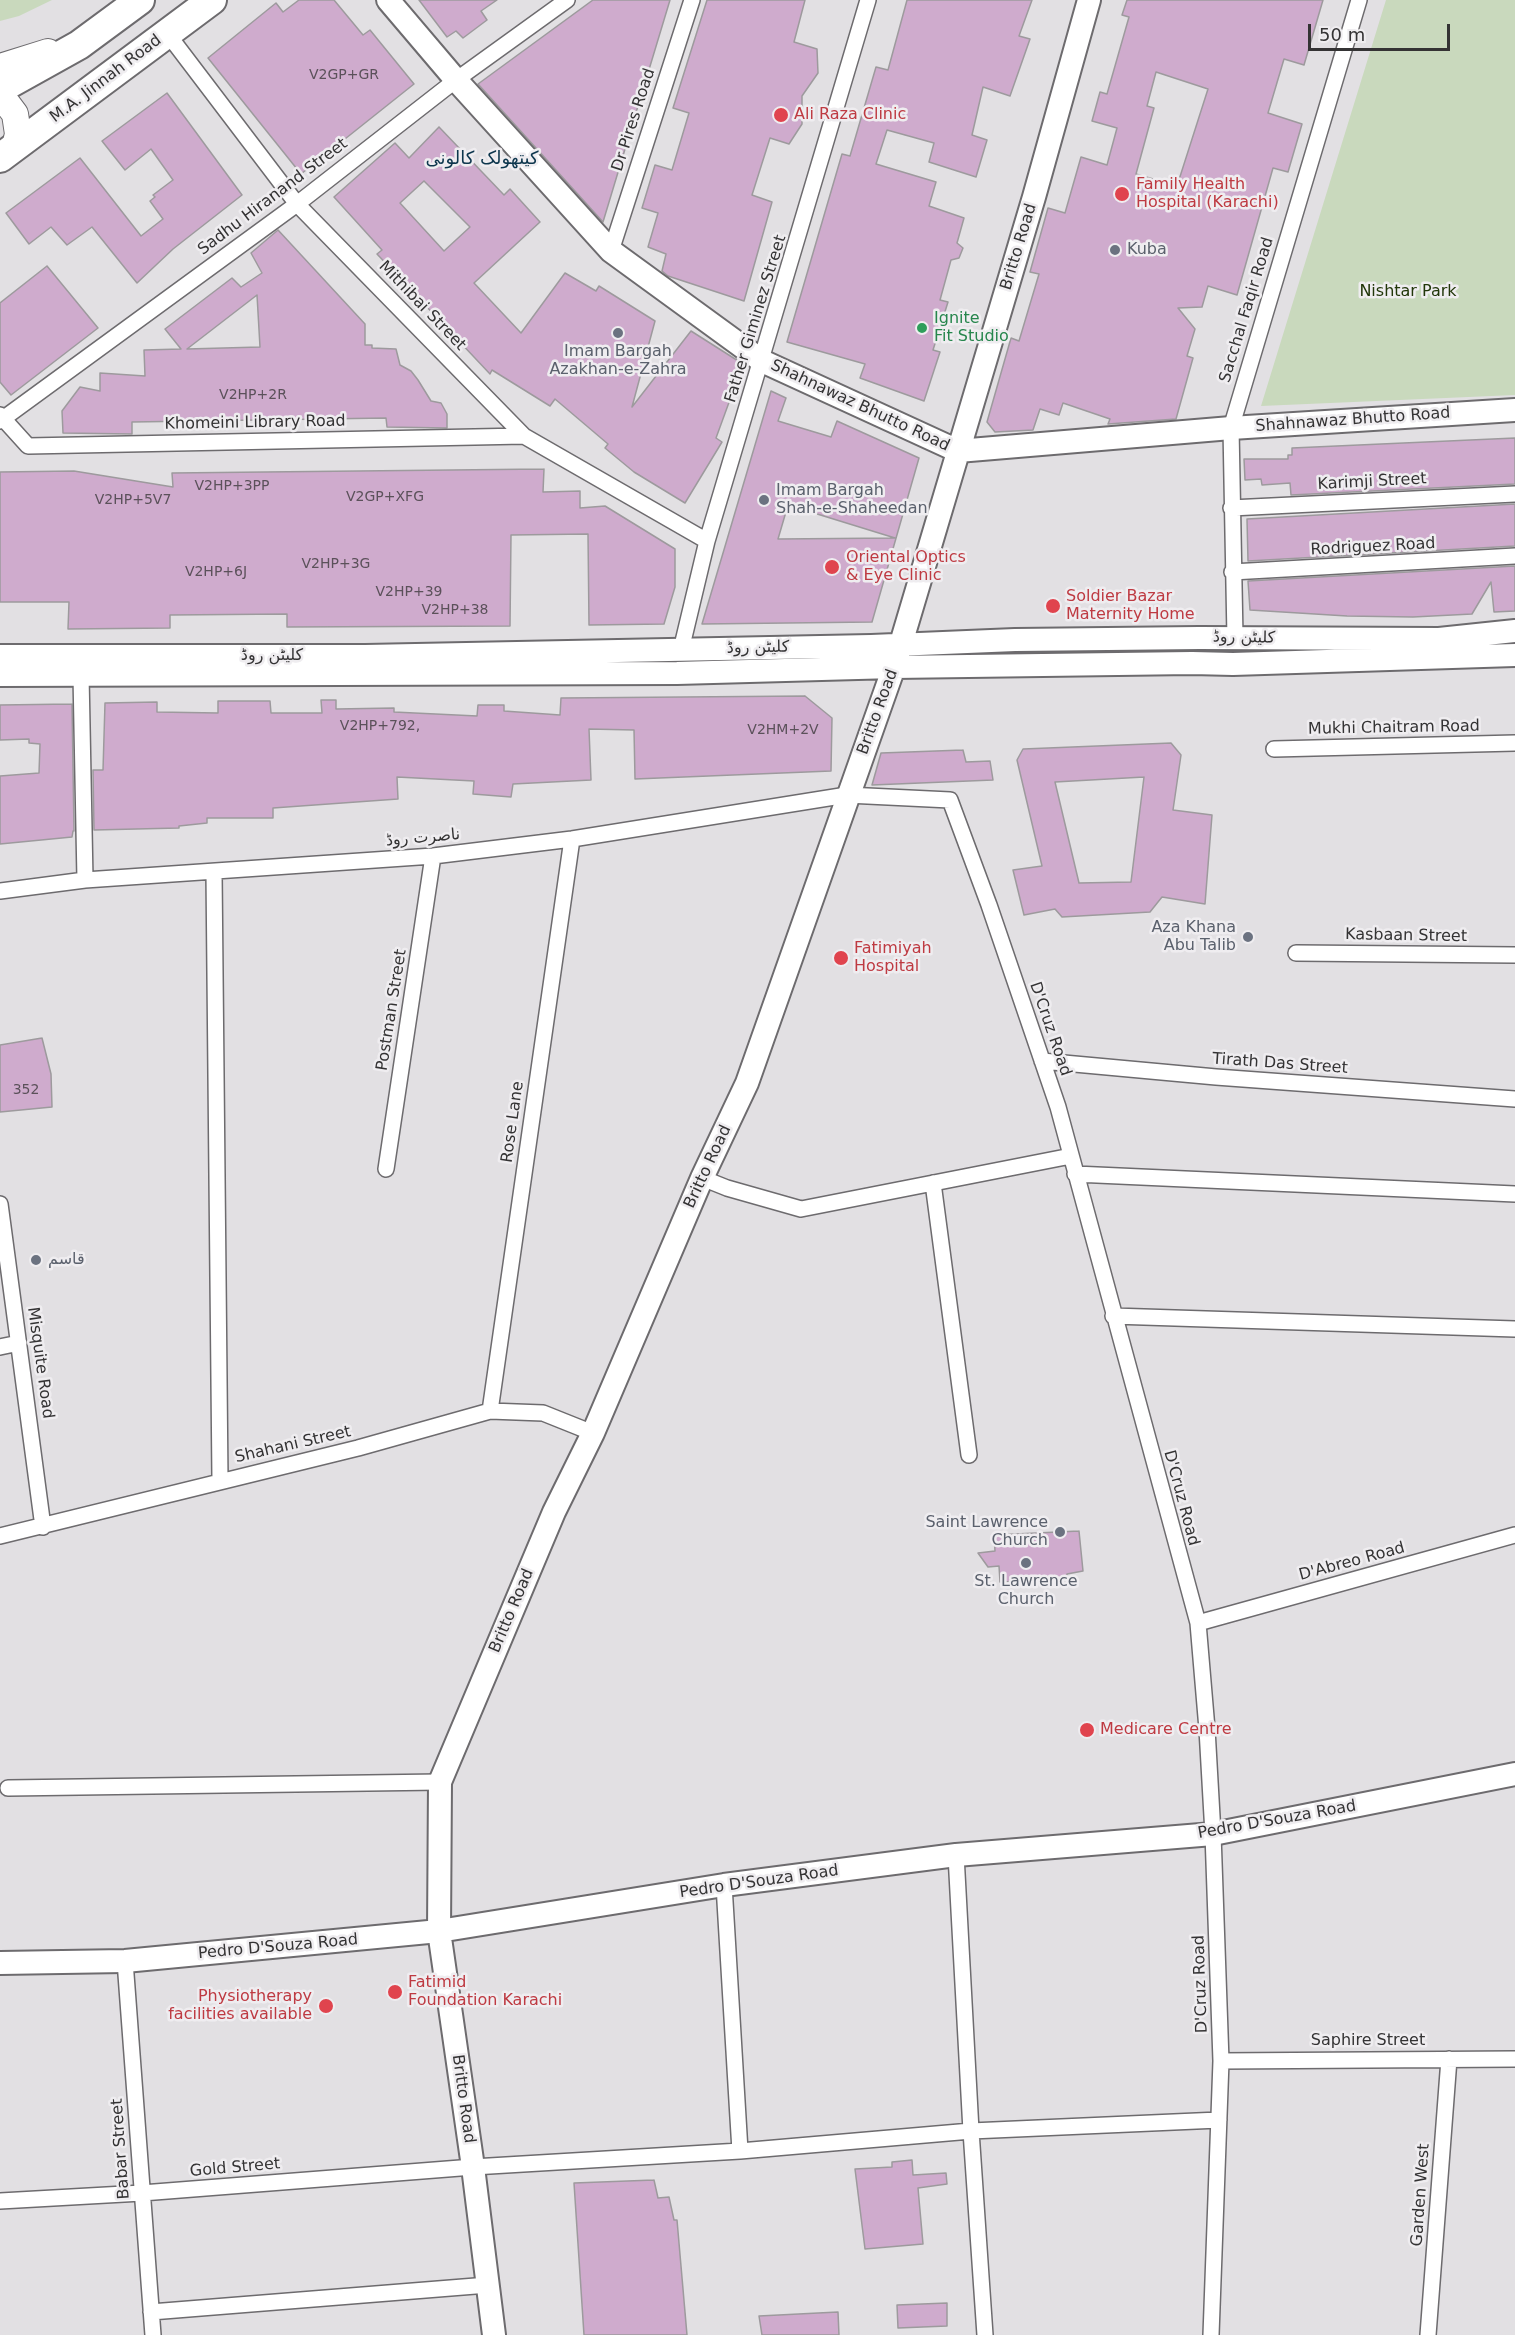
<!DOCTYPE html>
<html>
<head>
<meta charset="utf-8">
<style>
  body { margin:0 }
  #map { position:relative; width:1515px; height:2335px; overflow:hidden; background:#e2e0e3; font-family:"DejaVu Sans",sans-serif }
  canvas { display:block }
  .scale { position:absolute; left:1308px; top:24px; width:142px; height:27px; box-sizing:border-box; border:3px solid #343334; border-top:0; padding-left:8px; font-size:18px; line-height:21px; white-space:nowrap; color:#343334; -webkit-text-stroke:4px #efedf0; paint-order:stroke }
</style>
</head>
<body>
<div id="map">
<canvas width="1515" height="2335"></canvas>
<div class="scale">50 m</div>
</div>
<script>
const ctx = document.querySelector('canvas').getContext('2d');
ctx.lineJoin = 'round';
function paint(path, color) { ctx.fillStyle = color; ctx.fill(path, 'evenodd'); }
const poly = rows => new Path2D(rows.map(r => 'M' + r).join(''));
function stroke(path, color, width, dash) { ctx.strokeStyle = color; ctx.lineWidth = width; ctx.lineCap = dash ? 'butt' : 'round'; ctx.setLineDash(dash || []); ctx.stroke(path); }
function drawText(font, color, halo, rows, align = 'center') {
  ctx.font = font + ' "DejaVu Sans","Noto Naskh Arabic",sans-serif'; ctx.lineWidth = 5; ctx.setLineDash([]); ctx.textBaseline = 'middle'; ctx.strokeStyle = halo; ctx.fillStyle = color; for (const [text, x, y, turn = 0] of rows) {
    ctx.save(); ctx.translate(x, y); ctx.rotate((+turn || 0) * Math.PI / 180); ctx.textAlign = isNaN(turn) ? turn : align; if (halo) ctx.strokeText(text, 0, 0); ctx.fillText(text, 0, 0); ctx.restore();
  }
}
paint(poly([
  [0,0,52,0,19,16,0,21],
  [1386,0,1515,0,1515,395,1261,406]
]), '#c9d9bd');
const building = poly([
  [299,0,334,0,363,35,370,30,414,84,301,174,208,58,276,3,283,12,299,0],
  [419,0,497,0,481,11,487,20,463,38,456,31,447,37,419,0],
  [593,0,670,0,603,222,478,84,593,0],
  [707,0,805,0,794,42,817,49,818,73,802,96,802,124,789,144,770,138,752,195,772,202,744,301,668,276,662,271,666,254,648,247,658,213,642,208,655,165,672,170,689,113,673,108,707,0],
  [907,0,1032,0,1019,36,1030,39,1010,96,983,87,972,135,987,140,976,177,929,162,934,143,887,130,876,164,936,182,929,206,964,218,957,243,963,248,959,258,951,260,940,300,948,302,933,350,940,352,924,401,860,378,865,364,787,342,842,154,850,156,876,67,888,70,907,0],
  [1127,0,1323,0,1304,65,1284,59,1268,113,1302,124,1300,131,1288,172,1273,168,1237,295,1208,286,1202,307,1178,308,1195,329,1187,356,1193,358,1176,419,1108,424,1110,419,1063,403,1059,415,1040,409,1033,430,995,432,987,422,1011,338,1019,341,1039,274,1030,272,1048,208,1065,213,1081,157,1107,165,1117,128,1092,121,1100,92,1107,94,1129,17,1122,15,1127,0],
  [1156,72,1208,89,1177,186,1136,174,1154,108,1147,106,1156,72],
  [167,93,242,195,173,249,137,283,92,227,67,245,51,227,29,244,6,213,80,158,141,236,163,219,150,201,155,197,153,195,173,180,151,149,125,170,102,141,167,93],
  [439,127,504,195,510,189,540,222,474,283,521,333,565,273,596,291,599,286,655,321,632,407,691,331,743,364,716,438,722,442,685,503,634,472,605,448,608,444,555,399,550,406,492,370,490,374,377,254,382,250,334,197,395,143,409,158,439,127],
  [424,181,470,227,444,251,400,203,424,181],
  [278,230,365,324,365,345,372,345,372,348,396,349,400,365,411,371,418,380,431,401,441,403,447,414,447,428,387,427,386,418,132,422,132,434,63,433,62,411,80,387,100,391,100,373,145,376,144,350,181,349,165,329,232,278,241,287,262,273,251,253,278,230],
  [257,295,260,347,187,349,257,295],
  [47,266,98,328,11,395,0,382,0,303,47,266],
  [771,391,786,398,778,421,831,437,837,421,919,458,872,622,702,624,771,391],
  [788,505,895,538,778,539,788,505],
  [1515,438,1515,484,1291,495,1290,483,1262,485,1261,479,1245,480,1244,459,1288,459,1288,455,1292,455,1292,448,1515,438],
  [544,469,543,492,580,491,580,508,605,506,675,549,675,587,664,624,589,625,588,534,511,535,510,626,287,627,287,614,170,615,170,628,68,629,69,602,0,602,0,472,74,471,173,487,172,473,544,469],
  [1515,504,1515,546,1248,561,1247,519,1515,504],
  [1515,566,1515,611,1494,612,1491,582,1472,614,1413,617,1347,616,1250,610,1248,581,1515,566],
  [805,696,832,718,831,771,635,779,634,730,589,729,591,780,513,784,511,797,473,794,474,781,397,777,398,799,273,808,273,818,207,818,207,823,179,826,179,828,94,830,93,770,103,770,105,703,157,702,157,712,218,713,218,701,270,701,271,713,322,713,321,700,336,700,336,709,394,708,394,712,477,716,478,705,504,705,504,711,560,715,561,698,805,696],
  [72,704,74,831,73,831,72,837,0,844,0,776,39,773,40,744,29,743,29,739,0,740,0,705,72,704],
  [1171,743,1181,755,1173,810,1212,815,1205,904,1162,897,1150,912,1062,917,1055,909,1024,915,1013,870,1042,866,1017,760,1023,749,1171,743],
  [1144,777,1131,882,1079,883,1055,782,1144,777],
  [963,750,966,762,990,761,993,780,872,785,881,753,963,750],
  [42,1038,51,1074,52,1107,0,1112,0,1045,42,1038],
  [1079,1531,1083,1571,1067,1574,1067,1579,1000,1582,999,1566,988,1567,978,1553,995,1551,994,1535,1079,1531],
  [912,2160,913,2175,946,2173,947,2184,918,2188,923,2244,865,2249,855,2169,892,2167,892,2162,912,2160],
  [654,2180,658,2198,669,2197,674,2220,677,2220,687,2335,584,2335,574,2183,654,2180],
  [947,2303,947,2326,898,2328,897,2305,947,2303],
  [838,2312,839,2335,762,2335,759,2316,838,2312]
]);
paint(building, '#cfabcd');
stroke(building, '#9d9a9d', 1.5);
const street = poly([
  [167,33,297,204,524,436,707,541],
  [611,251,692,0],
  [0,415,28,446,524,436],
  [0,421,297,204,456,80,567,0],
  [1231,508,1515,494],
  [1232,572,1515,556],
  [1235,638,1231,428,1359,0],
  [681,650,707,541,868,0],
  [81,675,85,880],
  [1274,749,1515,743],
  [214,872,220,1480],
  [0,891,85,880,433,856,572,839,847,795,950,800,989,905,1058,1107,1198,1623,1207,1729,1213,1834,1221,2061,1211,2335],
  [1296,953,1515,955],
  [1042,1061,1216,1077,1515,1099],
  [386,1169,433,856],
  [1075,1174,1515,1194],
  [702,1178,727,1188,801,1209,1071,1156],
  [933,1183,969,1455],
  [0,1204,43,1527],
  [1113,1316,1515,1329],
  [0,1347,19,1343],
  [490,1411,572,839],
  [0,1536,358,1448,490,1411,543,1413,593,1433],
  [1198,1623,1515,1535],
  [8,1788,440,1782],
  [956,1855,971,2131,985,2335],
  [724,1885,740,2151],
  [125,1961,153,2335],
  [1221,2061,1515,2059],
  [0,2201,142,2193,473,2167,740,2151,971,2131,1219,2120],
  [151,2312,488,2285],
  [1428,2335,1449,2059]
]);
const secondary = poly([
  [388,0,456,80,611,251,762,361,958,451,1231,428,1515,410],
  [0,656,365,656,871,646,1015,640,1199,638,1439,639,1515,631],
  [0,675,677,673,894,667,1192,663,1233,664,1515,655],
  [0,1963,125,1961,439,1931,724,1885,956,1855,1213,1834,1515,1774],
  [494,2335,473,2167,439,1931,440,1782,554,1512,593,1433,702,1178,747,1083,894,667,1034,197,1089,0]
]);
const primary = poly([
  [0,67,48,52],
  [0,94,15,114,18,134,15,147]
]);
const highway = poly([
  [0,89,79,45,140,0],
  [0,158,212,0]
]);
stroke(street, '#6d6b6e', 18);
stroke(secondary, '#6d6b6e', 26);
stroke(primary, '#6d6b6e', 28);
stroke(highway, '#6d6b6e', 32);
stroke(street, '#fff', 15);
stroke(secondary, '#fff', 22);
stroke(primary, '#fff', 26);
stroke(highway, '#fff', 28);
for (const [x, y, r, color] of [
  [781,115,8,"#e0444e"],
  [1122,194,8,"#e0444e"],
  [1115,250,6,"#6b7280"],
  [922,328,6,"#2e9e5b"],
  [618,333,6,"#6b7280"],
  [764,500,6,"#6b7280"],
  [832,567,8,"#e0444e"],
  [1053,606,8,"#e0444e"],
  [1248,937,6,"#6b7280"],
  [841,958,8,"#e0444e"],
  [36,1260,6,"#6b7280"],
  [1060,1532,6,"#6b7280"],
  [1026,1563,6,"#6b7280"],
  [1087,1730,8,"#e0444e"],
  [395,1992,8,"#e0444e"],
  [326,2006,8,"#e0444e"]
]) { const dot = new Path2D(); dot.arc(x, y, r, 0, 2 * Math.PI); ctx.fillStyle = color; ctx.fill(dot); stroke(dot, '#efedf0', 2); }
drawText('14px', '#5b515a', null, [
  ["V2GP+GR",344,75],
  ["V2HP+2R",253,395],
  ["V2HP+3PP",232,486],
  ["V2GP+XFG",385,497],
  ["V2HP+5V7",133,500],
  ["V2HP+3G",336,564],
  ["V2HP+6J",216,572],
  ["V2HP+39",409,592],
  ["V2HP+38",455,610],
  ["V2HP+792,",380,726],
  ["V2HM+2V",783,730],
  ["352",26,1090]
]);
drawText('16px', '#343334', '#efedf0', [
  ["M.A. Jinnah Road",106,79,-37],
  ["Dr Pires Road",634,120,-72],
  ["Sadhu Hiranand Street",273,197,-37],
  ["Britto Road",1019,247,-73],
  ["Mithibai Street",422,306,46],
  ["Sacchal Faqir Road",1247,310,-73],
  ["Father Giminez Street",756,319,-73],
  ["Shahnawaz Bhutto Road",860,406,25],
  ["Shahnawaz Bhutto Road",1353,420,-4],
  ["Khomeini Library Road",255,423,-1],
  ["Karimji Street",1372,482,-3],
  ["Rodriguez Road",1373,547,-3],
  ["کلیٹن روڈ",1244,638,1],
  ["کلیٹن روڈ",758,648,-1],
  ["کلیٹن روڈ",272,656],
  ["Britto Road",878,712,-70],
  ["Mukhi Chaitram Road",1394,728,-1],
  ["ناصرت روڈ",423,838,-5],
  ["Kasbaan Street",1406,936,1],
  ["Postman Street",392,1010,-81],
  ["D'Cruz Road",1050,1029,71],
  ["Tirath Das Street",1280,1064,4],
  ["Rose Lane",513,1122,-82],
  ["Britto Road",708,1167,-65],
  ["Misquite Road",40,1363,82],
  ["Shahani Street",293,1445,-13],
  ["D'Cruz Road",1181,1498,75],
  ["D'Abreo Road",1352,1562,-15],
  ["Britto Road",512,1611,-67],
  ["Pedro D'Souza Road",1277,1820,-10],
  ["Pedro D'Souza Road",759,1882,-8],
  ["Pedro D'Souza Road",278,1947,-5],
  ["D'Cruz Road",1201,1984,-92],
  ["Saphire Street",1368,2041],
  ["Britto Road",463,2099,82],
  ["Babar Street",121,2149,-94],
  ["Gold Street",235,2168,-5],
  ["Garden West",1421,2195,-86]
]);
drawText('16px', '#be3a42', '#efedf0', [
  ["Ali Raza Clinic",794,115],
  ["Family Health",1136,185],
  ["Hospital (Karachi)",1136,203],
  ["Oriental Optics",846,558],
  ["& Eye Clinic",846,576],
  ["Soldier Bazar",1066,597],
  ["Maternity Home",1066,615],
  ["Fatimiyah",854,949],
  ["Hospital",854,967],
  ["Medicare Centre",1100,1730],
  ["Fatimid",408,1983],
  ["Foundation Karachi",408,2001],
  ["Physiotherapy",312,1997,"right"],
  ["facilities available",312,2015,"right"]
], 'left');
drawText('16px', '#5b616d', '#efedf0', [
  ["Kuba",1127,250],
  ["Imam Bargah",618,352,"center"],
  ["Azakhan-e-Zahra",618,370,"center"],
  ["Imam Bargah",776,491],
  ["Shah-e-Shaheedan",776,509],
  ["Aza Khana",1236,928,"right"],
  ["Abu Talib",1236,946,"right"],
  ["قاسم",48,1260],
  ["Saint Lawrence",1048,1523,"right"],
  ["Church",1048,1541,"right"],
  ["St. Lawrence",1026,1582,"center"],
  ["Church",1026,1600,"center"]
], 'left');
drawText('16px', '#22370a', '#efedf0', [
  ["Nishtar Park",1408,292]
]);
drawText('16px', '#27864d', '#efedf0', [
  ["Ignite",934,319],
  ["Fit Studio",934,337]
], 'left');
drawText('18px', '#0d364d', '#efedf0', [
  ["کیتھولک کالونی",482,159]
]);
</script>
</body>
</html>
